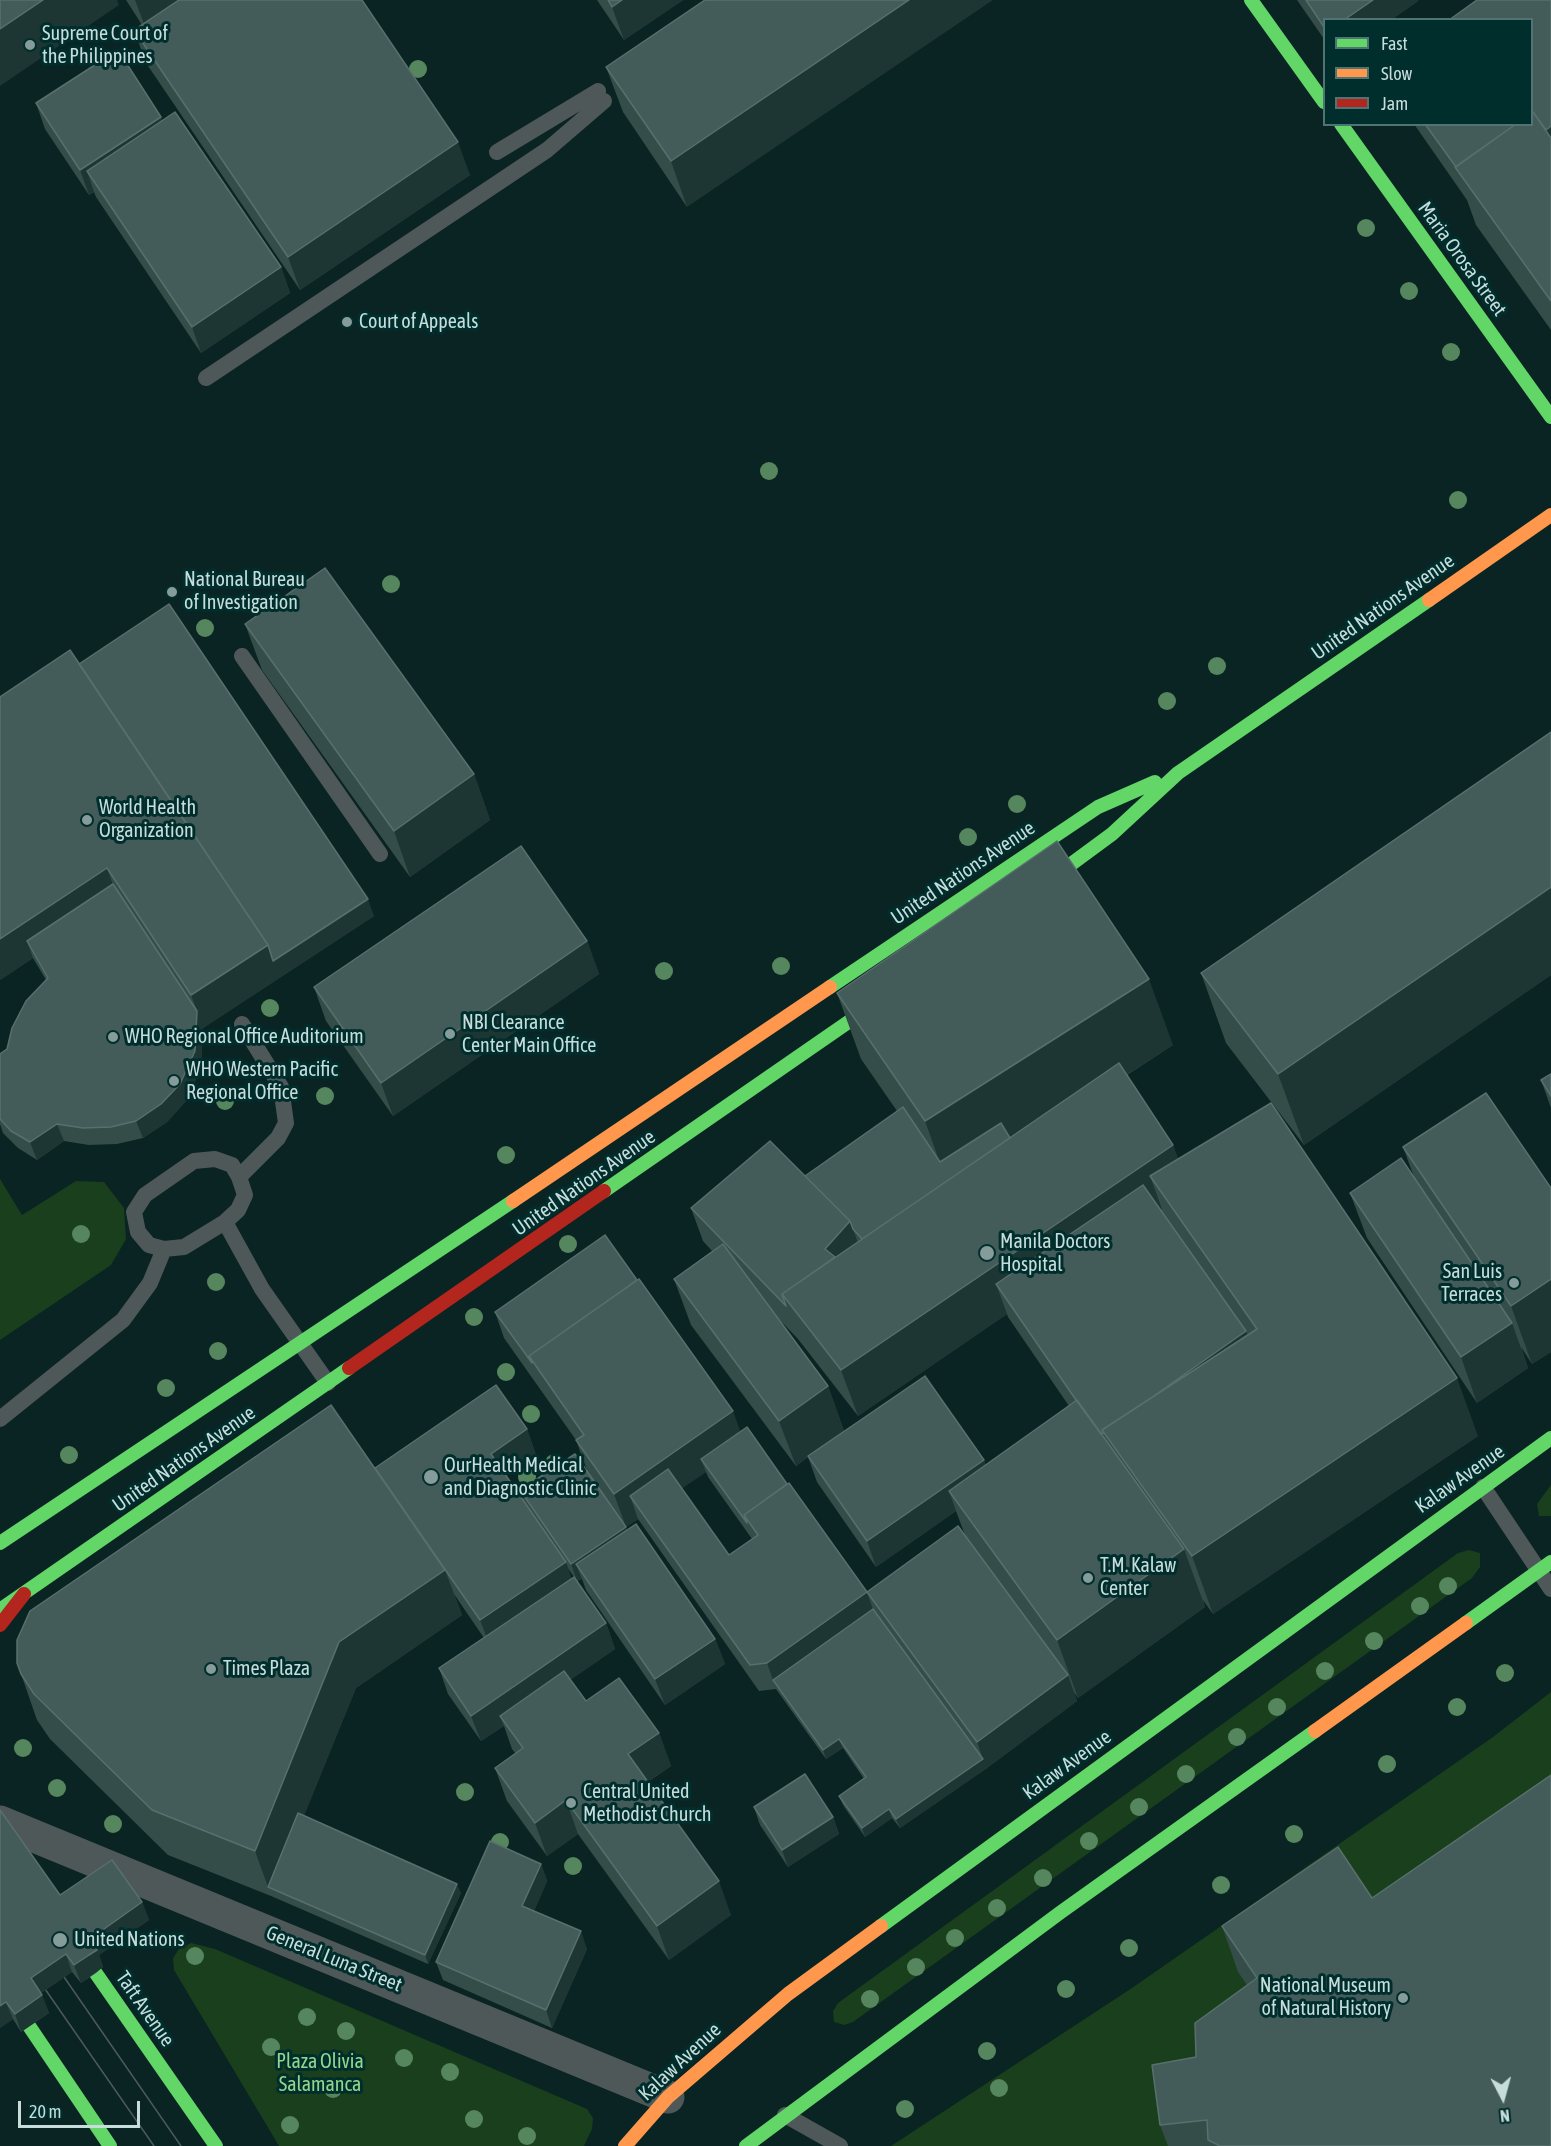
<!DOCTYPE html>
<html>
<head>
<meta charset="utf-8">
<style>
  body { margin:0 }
  #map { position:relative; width:1551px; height:2146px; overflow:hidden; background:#0a2423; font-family:"Asap Condensed",sans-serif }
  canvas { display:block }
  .legend { position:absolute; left:1323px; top:18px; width:210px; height:108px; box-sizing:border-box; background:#002e2d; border:2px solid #507473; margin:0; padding:8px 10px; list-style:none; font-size:18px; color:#c7dddc }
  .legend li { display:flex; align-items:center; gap:12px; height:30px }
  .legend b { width:30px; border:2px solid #507473 }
  .north { position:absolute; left:1473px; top:2068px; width:60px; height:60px; -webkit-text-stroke:4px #002e2d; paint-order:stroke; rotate:174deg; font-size:16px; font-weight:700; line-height:24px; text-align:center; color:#c7dddc }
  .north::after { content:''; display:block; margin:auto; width:21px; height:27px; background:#c7dddc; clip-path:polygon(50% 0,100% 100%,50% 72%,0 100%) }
  .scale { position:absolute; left:18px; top:2101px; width:122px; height:27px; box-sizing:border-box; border:3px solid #c7dddc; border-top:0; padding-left:8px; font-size:18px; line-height:21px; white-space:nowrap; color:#c7dddc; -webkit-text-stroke:4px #002e2d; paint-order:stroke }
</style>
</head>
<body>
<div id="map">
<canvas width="1551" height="2146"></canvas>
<ul class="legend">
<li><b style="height:8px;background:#63d668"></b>Fast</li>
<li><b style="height:8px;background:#ff974d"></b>Slow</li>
<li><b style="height:8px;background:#b3261e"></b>Jam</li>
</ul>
<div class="north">N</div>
<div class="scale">20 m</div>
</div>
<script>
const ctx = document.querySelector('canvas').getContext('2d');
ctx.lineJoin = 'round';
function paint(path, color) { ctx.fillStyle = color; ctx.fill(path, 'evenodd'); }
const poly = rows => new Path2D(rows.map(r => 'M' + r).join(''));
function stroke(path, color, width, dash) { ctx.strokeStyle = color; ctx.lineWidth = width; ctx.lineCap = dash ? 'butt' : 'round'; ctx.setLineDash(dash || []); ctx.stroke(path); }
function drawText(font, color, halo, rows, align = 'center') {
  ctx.font = font + ' "Asap Condensed",sans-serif'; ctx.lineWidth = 6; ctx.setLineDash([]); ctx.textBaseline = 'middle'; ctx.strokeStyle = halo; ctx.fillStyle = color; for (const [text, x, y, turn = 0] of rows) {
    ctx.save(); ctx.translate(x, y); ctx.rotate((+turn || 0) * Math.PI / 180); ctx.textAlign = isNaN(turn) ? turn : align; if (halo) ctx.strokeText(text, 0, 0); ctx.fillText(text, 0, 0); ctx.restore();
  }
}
paint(poly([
  [0,1179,22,1215,76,1181,104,1182,124,1208,126,1239,111,1265,0,1340],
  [1551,1485,1551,1516,1539,1516,1537,1504],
  [1469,1550,1480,1553,1480,1567,1472,1578,853,2022,844,2025,834,2022,833,2011,838,2003,1458,1553],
  [1551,1692,1551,2146,891,2146,1132,1988,1493,1737],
  [191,1943,215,1949,587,2109,593,2118,592,2129,584,2146,279,2146,174,1970,173,1958,179,1949]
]), '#1a3f1c');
stroke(poly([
  [497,152,598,91],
  [206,378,547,150,604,101],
  [242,656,380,854],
  [215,1159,232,1165,239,1177,245,1195,238,1210,225,1222,184,1247,164,1249,149,1245,138,1232,134,1212,145,1195,194,1161,215,1159],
  [239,1177,278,1138,286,1123,281,1087,242,1024],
  [225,1222,262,1289,328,1383],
  [0,1419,123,1320,150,1283,164,1249],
  [1483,1487,1551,1589],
  [785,2115,840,2146]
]), '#4f5859', 16);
stroke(poly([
  [0,1822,668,2097]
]), '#4f5859', 33);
stroke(poly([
  [1251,0,1324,102],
  [1341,124,1551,417],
  [1036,890,1112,834,1178,773,1429,600],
  [830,987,1098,807,1155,782],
  [604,1191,886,996],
  [0,1543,513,1201],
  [1,1609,349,1368],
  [1466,1623,1551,1562],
  [881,1926,1551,1438],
  [70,1936,216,2146],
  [0,1983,110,2146],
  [746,2146,1061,1912,1315,1731]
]), '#63d668', 14);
stroke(poly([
  [1429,600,1551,515],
  [513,1201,830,987],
  [1315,1731,1466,1623],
  [625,2146,668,2097,788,1994,881,1926]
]), '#ff974d', 14);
stroke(poly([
  [349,1368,604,1191],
  [0,1625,24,1594]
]), '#b3261e', 14);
stroke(poly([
  [55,1964,181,2146],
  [36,1976,154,2146]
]), '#4d5a5a', 1.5);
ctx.fillStyle = '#55865d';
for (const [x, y] of [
  [418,69],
  [1366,228],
  [1409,291],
  [1451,352],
  [769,471],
  [1458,500],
  [391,584],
  [205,628],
  [1217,666],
  [1167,701],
  [1017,804],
  [968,837],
  [781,966],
  [664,971],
  [270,1008],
  [325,1096],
  [225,1101],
  [506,1155],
  [81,1234],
  [568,1244],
  [216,1282],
  [474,1317],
  [218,1351],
  [506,1372],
  [166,1388],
  [531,1414],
  [69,1455],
  [554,1463],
  [527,1477],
  [1448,1586],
  [1420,1606],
  [1374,1641],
  [1325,1671],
  [1505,1673],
  [1277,1707],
  [1457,1707],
  [1237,1737],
  [23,1748],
  [1387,1764],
  [1186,1774],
  [57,1788],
  [465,1792],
  [1139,1807],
  [113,1824],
  [1294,1834],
  [1089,1841],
  [500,1842],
  [573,1866],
  [1043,1878],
  [1221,1885],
  [997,1908],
  [955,1938],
  [1129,1948],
  [195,1956],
  [916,1967],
  [1066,1989],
  [870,1999],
  [307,2017],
  [346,2031],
  [271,2047],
  [987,2051],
  [404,2058],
  [450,2072],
  [999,2088],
  [333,2089],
  [905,2109],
  [474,2119],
  [290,2125],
  [527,2136]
]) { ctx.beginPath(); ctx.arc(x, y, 9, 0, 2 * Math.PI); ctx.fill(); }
paint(poly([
  [126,0,362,0,470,175,300,290,146,63,134,30,142,25],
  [597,0,683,0,624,40],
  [705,0,687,207,623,112,606,67],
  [1297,0,1418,0,1418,1,1391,20,1324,20,1324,39],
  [1551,0,1551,330,1476,225,1467,200,1414,124,1532,124],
  [36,103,161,117,162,120,281,267,290,293,201,353,96,197,94,192,89,195,45,129],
  [245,624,474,774,490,820,410,877,262,670],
  [79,664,374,916,203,1028,201,1068,186,1101,167,1122,143,1138,117,1144,89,1145,64,1141,37,1160,18,1148,3,1133,0,1124,0,1054,7,1049,46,980,33,958,0,980,0,697],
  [1551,732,1551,975,1304,1145,1226,1043,1201,973],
  [587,941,599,974,393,1116,326,1021,314,987],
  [837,993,1173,1045,1127,1075,1173,1145,1178,1159,1478,1436,1213,1614,1203,1600,1205,1607,1078,1698,1074,1692,1077,1701,987,1768,900,1828,892,1818,865,1837,843,1805,839,1796,864,1779,843,1748,826,1759,776,1689,759,1691,638,1519,626,1527,588,1473,576,1440,504,1338,495,1312,740,1432,787,1484,867,1592,965,1535,956,1511,876,1567,817,1482,808,1457,796,1466,691,1325,674,1279,712,1251,703,1241,691,1208,805,1176,897,1111,861,1059],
  [1007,1314,1008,1317,1069,1406,985,1465,984,1460,844,1431,828,1386,777,1317,798,1339,858,1416],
  [706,1472,708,1477,752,1539,729,1555,682,1488],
  [1551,1074,1551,1108,1541,1080],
  [1403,1147,1551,1188,1551,1352,1532,1364,1521,1347,1528,1368,1477,1403,1367,1238,1350,1193,1414,1177],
  [527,1429,536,1455,506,1476,524,1502,520,1490,626,1527,627,1530,715,1639,725,1664,665,1705,586,1590,582,1579,577,1581,567,1567,571,1578,606,1623,615,1649,570,1680,586,1701,659,1733,671,1766,648,1782,731,1915,669,1960,578,1834,547,1856,507,1801,495,1768,516,1754,512,1749,504,1726,481,1741,448,1694,439,1668,484,1638,454,1594,462,1615,356,1688,304,1815,461,1893,428,1964,271,1896,168,1855,50,1739,37,1720,21,1674,375,1469],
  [754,1807,833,1817,839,1834,788,1867,760,1825],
  [0,1810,60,1895,142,1902,149,1920,99,1955,103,1967,96,1973,81,1983,72,1972,41,1993,49,2013,21,2032,13,2019,0,2028],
  [541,1864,547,1881,534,1911,587,1949,552,2028,443,1980,436,1962],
  [1372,1898,1551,2146,1168,2146,1160,2125,1247,1985,1238,1972,1222,1926]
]), '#344d49');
paint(poly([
  [43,0,117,0,119,5,0,86,0,29],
  [135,0,197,0,147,32],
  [622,0,683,0,624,40,612,7],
  [909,0,993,0,687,207,671,161],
  [1373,0,1418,0,1418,1,1391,20,1344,20],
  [161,117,170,142,87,171,94,192,89,195,80,170],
  [1551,126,1551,157,1468,185],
  [458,142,470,175,300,290,288,257],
  [281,267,290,293,201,353,192,327],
  [474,774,490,820,410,877,394,831],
  [107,868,119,901,27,941,33,958,0,980,0,939],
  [1551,887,1551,975,1304,1145,1278,1074],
  [368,899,374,916,203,1028,201,1068,186,1101,167,1122,143,1138,136,1121,197,1011,191,995,268,945],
  [587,941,599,974,393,1116,381,1083],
  [1149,979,1173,1045,949,1188,925,1121],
  [57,1124,64,1141,37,1160,30,1142],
  [1173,1145,1189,1190,1150,1176,1162,1209,1014,1310,996,1284,1007,1314,858,1416,841,1370],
  [850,1221,862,1254,790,1304,825,1249],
  [1551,1279,1551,1352,1532,1364,1511,1306],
  [1512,1323,1528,1368,1477,1403,1461,1357],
  [1246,1331,1258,1364,1104,1432],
  [1457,1378,1478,1436,1213,1614,1192,1556],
  [828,1386,844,1431,796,1466,779,1421],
  [733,1411,745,1444,701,1459,706,1472,643,1515,630,1496,638,1519,626,1527,614,1494],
  [527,1429,536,1455,500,1480,491,1454],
  [984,1460,993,1486,949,1491,956,1511,876,1567,867,1541],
  [626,1527,632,1545,576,1564,582,1579,577,1581,571,1564],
  [1184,1549,1205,1607,1078,1698,1057,1640],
  [566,1562,575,1588,490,1646,480,1620],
  [445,1570,462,1615,356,1688,274,1890,268,1887,255,1851,339,1642],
  [867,1592,876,1618,773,1680,767,1663],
  [606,1623,615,1649,506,1724,500,1716,504,1726,481,1741,471,1716],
  [715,1639,725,1664,665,1705,655,1679],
  [1068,1675,1077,1701,987,1768,900,1828,896,1819,983,1759,977,1742],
  [659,1733,671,1766,640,1787,628,1754],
  [839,1739,843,1748,826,1759,823,1750],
  [566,1800,578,1834,547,1856,535,1823],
  [889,1809,892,1818,865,1837,862,1828],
  [833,1817,839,1834,788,1867,782,1850],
  [541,1864,547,1881,529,1923,522,1906],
  [719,1881,731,1915,669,1960,657,1926],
  [457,1884,461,1893,428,1964,425,1955],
  [142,1902,149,1920,99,1955,103,1967,81,1983,74,1965,90,1939],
  [581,1931,587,1949,552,2028,546,2010],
  [66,1954,72,1972,37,1996,31,1978],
  [42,1995,49,2013,21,2032,15,2014],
  [6,2002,13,2019,0,2028,0,2006]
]), '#1d3633');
const building = poly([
  [0,0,43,0,0,29,0,0],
  [179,0,362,0,458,142,288,257,134,30,179,0],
  [608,0,622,0,612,7,608,0],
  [705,0,909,0,671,161,606,67,705,0],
  [1306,0,1373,0,1344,20,1324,20,1324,27,1306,0],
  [1477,0,1551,0,1551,126,1546,130,1533,112,1532,113,1532,20,1449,20,1477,0],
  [118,50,161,117,80,170,36,103,118,50],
  [175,112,281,267,192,327,87,171,175,112],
  [1533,112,1551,138,1551,301,1455,167,1516,124,1532,124,1532,113,1533,112],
  [1425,124,1516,124,1456,167,1425,124],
  [325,568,474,774,394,831,245,624,325,568],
  [169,604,368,899,273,961,268,945,79,664,169,604],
  [70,650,268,945,191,995,107,868,0,939,0,697,70,650],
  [1551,732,1551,887,1278,1074,1201,973,1551,732],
  [1057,841,1149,979,925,1121,837,993,1057,841],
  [521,846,587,941,381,1083,314,987,521,846],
  [113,884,197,1011,195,1051,180,1084,161,1104,136,1121,111,1127,83,1128,57,1124,30,1142,11,1131,0,1119,0,1054,7,1049,12,1028,26,1001,48,978,27,941,113,884],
  [1119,1063,1173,1145,841,1370,782,1294,1119,1063],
  [1551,1074,1551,1096,1541,1080,1551,1074],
  [1486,1093,1551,1188,1551,1279,1511,1306,1403,1147,1486,1093],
  [1271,1103,1457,1378,1192,1556,1102,1430,1257,1329,1150,1176,1271,1103],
  [903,1107,940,1162,1001,1123,1010,1138,862,1239,853,1229,850,1221,805,1176,903,1107],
  [770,1141,850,1221,825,1249,835,1257,782,1294,786,1306,691,1208,770,1141],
  [1401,1158,1512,1323,1461,1357,1350,1193,1401,1158],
  [1143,1185,1246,1331,1148,1400,1102,1430,1103,1433,1101,1434,1076,1400,996,1284,1143,1185],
  [605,1235,637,1280,529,1356,532,1363,495,1312,605,1235],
  [723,1244,828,1386,779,1421,674,1279,723,1244],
  [639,1279,733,1411,614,1494,576,1440,584,1435,529,1356,639,1279],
  [925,1376,984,1460,867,1541,808,1456,925,1376],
  [496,1385,527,1429,491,1454,566,1562,480,1620,375,1468,496,1385],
  [1077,1400,1184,1549,1057,1640,949,1491,1077,1400],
  [331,1405,445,1570,339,1642,255,1851,152,1810,34,1694,21,1674,17,1663,17,1640,30,1611,331,1405],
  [747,1427,787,1484,744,1515,747,1523,701,1459,747,1427],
  [575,1454,626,1527,571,1564,520,1490,575,1454],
  [668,1469,729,1555,758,1535,744,1515,789,1483,867,1592,767,1663,750,1665,630,1496,668,1469],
  [636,1524,715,1639,655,1679,576,1564,636,1524],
  [958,1526,1068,1675,977,1742,867,1592,958,1526],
  [574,1577,606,1623,471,1716,439,1668,574,1577],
  [873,1609,983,1759,896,1819,889,1809,862,1828,839,1796,866,1777,839,1739,823,1750,773,1680,873,1609],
  [564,1671,586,1701,619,1678,659,1733,628,1754,719,1881,657,1926,566,1800,535,1823,495,1768,523,1748,500,1716,564,1671],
  [805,1774,833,1817,782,1850,754,1807,805,1774],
  [1551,1775,1551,2146,1220,2146,1208,2140,1207,2120,1160,2125,1152,2065,1196,2057,1195,2023,1257,1978,1222,1926,1338,1847,1372,1898,1551,1775],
  [0,1810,60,1895,112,1860,142,1902,90,1939,97,1950,89,1955,74,1965,66,1954,31,1978,42,1995,15,2014,6,2002,0,2006,0,1810],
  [298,1813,457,1884,425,1955,268,1887,298,1813],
  [490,1841,541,1864,522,1906,581,1931,546,2010,436,1962,490,1841]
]);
paint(building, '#445c59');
stroke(building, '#58706d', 1.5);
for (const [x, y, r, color] of [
  [30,45,6,"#859c9b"],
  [347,322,6,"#859c9b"],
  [172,592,6,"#859c9b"],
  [87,820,6,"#859c9b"],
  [450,1034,6,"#859c9b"],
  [113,1037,6,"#859c9b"],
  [174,1081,6,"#859c9b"],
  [987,1253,8,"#859c9b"],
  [1514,1283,6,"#859c9b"],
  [431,1477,8,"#859c9b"],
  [1088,1578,6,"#859c9b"],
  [211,1669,6,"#859c9b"],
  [571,1803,6,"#859c9b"],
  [60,1940,8,"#859c9b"],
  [1403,1998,6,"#859c9b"]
]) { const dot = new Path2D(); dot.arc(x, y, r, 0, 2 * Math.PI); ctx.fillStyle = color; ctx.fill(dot); stroke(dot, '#002e2d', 2); }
drawText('20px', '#c7dddc', '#002e2d', [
  ["Supreme Court of",42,34],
  ["the Philippines",42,57],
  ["Court of Appeals",359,322],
  ["National Bureau",184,580],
  ["of Investigation",184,603],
  ["World Health",99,808],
  ["Organization",99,831],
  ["NBI Clearance",462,1023],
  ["Center Main Office",462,1046],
  ["WHO Regional Office Auditorium",125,1037],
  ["WHO Western Pacific",186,1070],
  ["Regional Office",186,1093],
  ["Manila Doctors",1000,1242],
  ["Hospital",1000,1265],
  ["San Luis",1502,1272,"right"],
  ["Terraces",1502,1295,"right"],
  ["OurHealth Medical",444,1466],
  ["and Diagnostic Clinic",444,1489],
  ["T.M. Kalaw",1100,1566],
  ["Center",1100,1589],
  ["Times Plaza",223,1669],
  ["Central United",583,1792],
  ["Methodist Church",583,1815],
  ["United Nations",74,1940],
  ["National Museum",1391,1986,"right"],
  ["of Natural History",1391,2009,"right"]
], 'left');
drawText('20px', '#c7dddc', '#002e2d', [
  ["Maria Orosa Street",1462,259,54],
  ["United Nations Avenue",1383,607,-35],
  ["United Nations Avenue",963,873,-34],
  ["United Nations Avenue",584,1183,-35],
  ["United Nations Avenue",184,1459,-35],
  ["Kalaw Avenue",1460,1479,-35],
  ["Kalaw Avenue",1067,1765,-36],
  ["General Luna Street",334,1959,22],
  ["Taft Avenue",145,2009,55],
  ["Kalaw Avenue",680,2062,-43]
]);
drawText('20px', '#92d78c', '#002e2d', [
  ["Plaza Olivia",320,2062],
  ["Salamanca",320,2085]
]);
</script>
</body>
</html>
